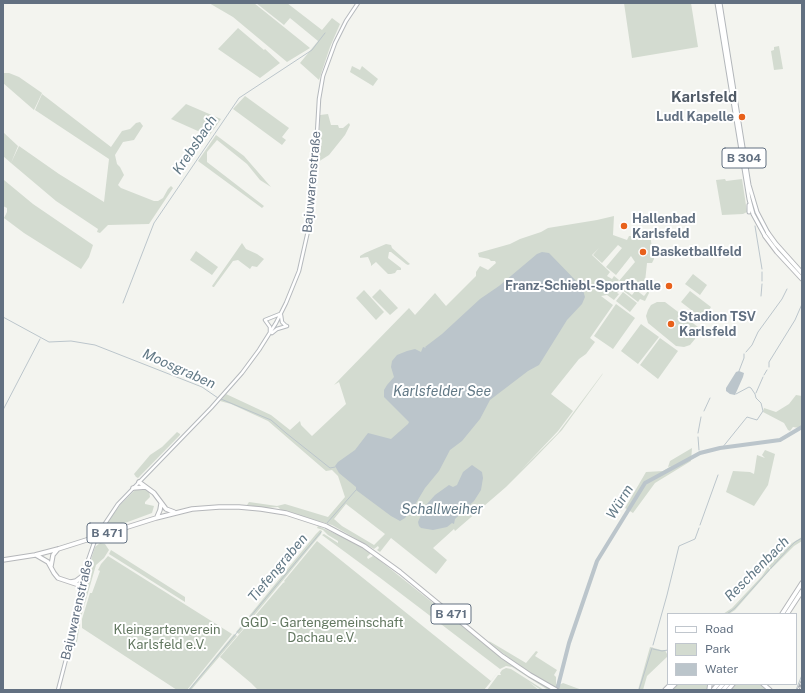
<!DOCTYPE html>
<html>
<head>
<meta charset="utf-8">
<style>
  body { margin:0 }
  #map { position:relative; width:805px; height:693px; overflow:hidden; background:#f3f4ef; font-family:"Public Sans",sans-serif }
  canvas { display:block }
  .frame { position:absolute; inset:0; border:4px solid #627081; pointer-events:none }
  .legend { position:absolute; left:667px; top:613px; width:130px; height:72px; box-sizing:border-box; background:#fff; border:1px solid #c0c6cd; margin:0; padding:5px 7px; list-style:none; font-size:12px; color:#627081 }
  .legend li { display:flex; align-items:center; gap:8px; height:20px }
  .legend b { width:20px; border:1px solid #c0c6cd }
</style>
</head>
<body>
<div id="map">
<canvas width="805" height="693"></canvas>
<div class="frame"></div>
<ul class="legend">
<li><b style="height:5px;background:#fff"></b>Road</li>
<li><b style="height:11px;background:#d3dbd0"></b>Park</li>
<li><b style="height:11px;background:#bbc5cb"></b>Water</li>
</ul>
</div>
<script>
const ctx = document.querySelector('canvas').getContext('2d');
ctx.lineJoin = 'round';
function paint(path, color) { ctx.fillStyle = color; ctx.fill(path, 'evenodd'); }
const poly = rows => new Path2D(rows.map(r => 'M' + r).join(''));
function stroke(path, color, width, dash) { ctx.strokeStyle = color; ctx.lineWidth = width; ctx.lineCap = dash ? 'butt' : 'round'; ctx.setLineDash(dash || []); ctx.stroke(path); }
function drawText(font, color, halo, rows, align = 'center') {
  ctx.font = font + ' "Public Sans",sans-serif'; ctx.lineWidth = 4; ctx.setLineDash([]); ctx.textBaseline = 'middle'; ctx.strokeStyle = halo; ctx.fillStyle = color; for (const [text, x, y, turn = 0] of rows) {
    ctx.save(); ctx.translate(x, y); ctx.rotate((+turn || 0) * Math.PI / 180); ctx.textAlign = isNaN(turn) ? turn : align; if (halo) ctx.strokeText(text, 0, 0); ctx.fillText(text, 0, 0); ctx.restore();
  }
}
paint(poly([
  [209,3,254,3,310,48,287,62,233,17],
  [256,3,287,3,322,30,332,18,340,24,330,47,319,80,300,63,318,41,290,18,284,25],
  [624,3,691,3,698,47,632,58],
  [238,28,264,50,265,49,280,63,260,78,218,49],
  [779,46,783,69,774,70,771,51,774,50,774,47],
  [352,66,360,70,362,66,378,79,373,86,350,72],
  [3,73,9,73,19,77,42,93,34,110,3,83],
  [42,94,111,147,122,131,130,129,136,123,140,122,143,126,134,140,123,142,115,155,117,164,120,167,124,175,118,185,121,188,154,201,158,201,163,198,168,189,171,186,173,188,149,224,108,225,100,233,97,232,98,229,56,201,11,163,19,146,59,174,104,202,109,159,35,110],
  [245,96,289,128,282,137,286,140,282,145,233,109],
  [186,104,221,119,209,136,171,119],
  [328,114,331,125,338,125,339,128,343,128,349,123,350,125,345,135,329,155,318,162,320,115],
  [3,132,18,146,11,163,3,156],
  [216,135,244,156,271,187,260,180,247,164,217,140,207,152,207,162,264,206,262,208,198,161],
  [725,179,726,181,742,179,747,212,743,214,722,215,716,180],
  [4,180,33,204,93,245,89,257,81,269,24,233,4,218,7,212,7,208,3,206,3,183],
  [614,216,613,235,627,240,629,236,632,236,632,233,650,235,654,259,652,263,647,263,645,282,650,283,648,290,637,282,636,279,628,288,619,281,635,262,631,256,616,275,606,267,622,248,618,245,602,263,593,255,599,248,592,255,610,272,607,276,612,279,614,276,619,280,613,287,619,285,632,295,636,290,644,296,648,291,649,293,645,301,640,299,638,302,621,289,617,293,619,294,614,300,607,295,601,296,613,305,590,338,595,342,586,354,579,359,551,394,573,411,558,431,521,470,558,433,603,373,602,375,562,430,534,459,506,487,455,531,454,529,433,548,447,560,436,574,391,538,380,552,377,550,379,548,378,546,374,549,332,525,281,510,278,507,267,508,247,505,249,502,277,506,285,504,328,517,345,497,338,476,332,470,326,471,268,421,231,404,220,401,226,394,271,415,290,430,300,421,301,425,312,436,346,404,339,382,334,385,409,308,415,315,435,293,446,306,476,276,476,272,480,266,488,270,496,263,495,261,491,261,489,259,479,257,478,253,510,244,520,239,541,232,548,228,597,220],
  [346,504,385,534,374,545,342,526,334,519],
  [242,243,246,249,257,254,264,259,257,267,252,266,250,269,238,260,233,261,214,287,213,287,212,286],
  [386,244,391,245,392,248,410,264,408,265,406,264,391,252,389,252,388,258,401,268,401,270,397,270,395,273,391,274,388,274,376,262,371,266,371,264,368,257,360,258,360,256,365,253],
  [196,251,218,267,212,275,190,260],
  [693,274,707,285,700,295,685,284],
  [380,289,398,308,390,315,372,297],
  [364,290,384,312,376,320,356,298],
  [690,291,711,307,703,319,681,302],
  [623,292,637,303,630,312,616,301],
  [657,302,665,302,698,327,696,331,695,339,690,345,684,347,676,346,648,323,646,316,648,310,651,305],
  [616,304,635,318,613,349,594,336],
  [641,324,659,337,638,364,621,351],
  [660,338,678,351,658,379,640,365],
  [796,395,802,396,802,426,799,428,793,427,790,431,788,430,784,423,763,412,764,408,776,412,789,404],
  [177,432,180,434,180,435,140,476,138,478,136,477,134,474,150,455,162,447],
  [692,448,691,461,655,483,633,513,625,508,646,472,663,471,671,466,668,467,670,461],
  [765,450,775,454,768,485,754,506,726,492,733,471,750,472,754,474,757,455,765,458,762,455],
  [140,488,149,491,150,497,145,502,145,504,154,506,152,513,106,530,105,530,108,521,120,505,135,490],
  [318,526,347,539,371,553,367,557,368,559,373,556,378,559,508,663,552,690,548,690,512,667,506,666,500,669,489,684,484,690,256,690,257,689,251,683,220,657,283,583,285,582,284,581,317,541,491,681,500,669,379,577,322,535,324,534,338,543,338,541,328,535,323,530,317,528],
  [320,530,322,531,321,534,239,634,236,632,316,534],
  [802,537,802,541,794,546,771,569,769,566,777,557,792,543],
  [100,543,105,544,109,550,104,558,96,565,81,617,77,642,76,644,75,644,87,572,95,547],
  [111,550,185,597,185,602,109,554],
  [108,556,232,634,187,690,177,690,82,628,82,619,90,593,92,593,100,571,98,570,101,564],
  [768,567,770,570,735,610,729,614,723,614,732,608,762,576],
  [234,634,237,636,191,690,188,690],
  [489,641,526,663,536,651,538,652,535,656,557,670,554,675,556,677,556,684,559,685,563,683,582,690,561,690,539,679,509,658,490,643],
  [650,647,661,650,665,650,668,656,647,676,643,690,638,690],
  [506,668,511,669,544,690,541,690,529,682,539,690,487,690,498,675,501,675,500,673,502,670],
  [676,684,709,684,709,690,670,690],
  [734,684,762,684,768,690,729,690]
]), '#d3dbd0');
paint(poly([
  [542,252,549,253,582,287,585,297,582,304,567,320,539,365,528,371,490,400,480,419,462,441,450,450,439,471,425,488,416,503,405,518,400,521,391,516,356,490,356,487,339,473,335,466,338,462,355,450,368,433,391,439,408,424,409,422,384,397,384,390,387,385,394,377,391,367,392,361,397,355,407,351,415,349,421,352,423,347,426,348,425,347,442,334,480,299,499,286,537,254],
  [739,371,744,373,743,377,735,395,730,394,726,391,726,388,736,372],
  [472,465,482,472,483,478,481,490,474,501,455,519,454,524,452,523,447,527,433,530,421,528,419,526,418,522,424,508,427,504,435,495,449,485,453,487,457,485,463,472]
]), '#bbc5cb');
stroke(poly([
  [755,226,762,269],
  [762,272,762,281],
  [761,296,762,284],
  [123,303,154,223,239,98,312,50,325,33],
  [3,317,49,342,71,341,95,345,202,387,218,398],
  [746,352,752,345,758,332,782,299,787,289],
  [769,367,769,362,795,320,802,304],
  [739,371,744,358,744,354],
  [764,375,767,370],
  [756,393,763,377],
  [221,399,271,420,286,433,330,468,335,467],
  [3,410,40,339],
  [704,411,710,398],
  [698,433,701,417],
  [698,437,699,450],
  [722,448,747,417,757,420,763,411,761,403,756,398,755,394,751,388,749,387,736,394],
  [698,454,698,453],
  [327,523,356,490],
  [700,525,718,475],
  [727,614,735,608,790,547,795,542,802,538],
  [653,645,667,595,679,546,695,539,699,528],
  [653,649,662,651,668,650],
  [189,690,321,532],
  [639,690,652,648],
  [796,690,802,675]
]), '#bbc5cb', 1);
stroke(poly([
  [557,690,569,643,597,561,645,483,700,453,720,448,780,440,802,427]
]), '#bbc5cb', 4);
const secondary = poly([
  [281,315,282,322,286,326],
  [270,332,270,327,265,320,280,314],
  [272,333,277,329,287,326],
  [100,531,118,504,211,408,242,373,259,350,276,323,286,303,299,271,310,222,313,202,319,99,323,76,335,43,346,21,358,3],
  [58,690,77,617,82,586,85,569,94,543]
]);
const primary = poly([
  [717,3,749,199,753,214,765,236],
  [720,3,749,185,757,212,768,233],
  [749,205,749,212]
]);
const trunk = poly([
  [768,233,776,244,802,273],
  [765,236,777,252,802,279],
  [139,482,154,493,166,509,174,512],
  [133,488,146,487],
  [157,517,160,510,161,504],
  [36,555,48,562,54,573,58,578,82,586],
  [3,560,35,555,58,549,156,518,192,509,219,507,239,507,261,509,286,513,326,526,364,546,400,572,502,656,530,675,556,690],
  [51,566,53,555,58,549],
  [71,582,76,581,84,575],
  [782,614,802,583],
  [787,614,802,591],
  [763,684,770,690],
  [665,690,671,684],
  [669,690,675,684],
  [709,690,710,684],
  [713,690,718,684],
  [718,690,723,684],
  [723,690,728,684],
  [728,690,733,684]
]);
stroke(secondary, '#b5b9bd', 4.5);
stroke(primary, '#b3b7bb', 5);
stroke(trunk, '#b5b7ba', 5.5);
stroke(secondary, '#fff', 2.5);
stroke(primary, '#fff', 3);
stroke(trunk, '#fff', 3.5);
const rail = poly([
  [798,690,802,681]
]);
stroke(rail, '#a3a7ad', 2.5);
stroke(rail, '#fff', 1, [3]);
const secondaryBridge = poly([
  [94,543,100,531]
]);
stroke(secondaryBridge, '#b5b9bd', 4.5, []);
stroke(secondaryBridge, '#fff', 2.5);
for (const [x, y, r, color] of [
  [742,117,4,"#e8611b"],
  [624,226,4,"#e8611b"],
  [643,252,4,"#e8611b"],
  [669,286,4,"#e8611b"],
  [671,324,4,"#e8611b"]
]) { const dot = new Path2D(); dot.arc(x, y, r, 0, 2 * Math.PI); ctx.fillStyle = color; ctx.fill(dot); stroke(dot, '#fff', 1.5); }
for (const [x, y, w] of [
  [744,158,44],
  [107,533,40],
  [451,614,40]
]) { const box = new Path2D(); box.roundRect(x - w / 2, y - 10, w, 20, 3); ctx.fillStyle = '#fff'; ctx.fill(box); stroke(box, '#627081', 1); }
drawText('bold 12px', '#627081', null, [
  ["B 304",744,158],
  ["B 471",107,533],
  ["B 471",451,614]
]);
drawText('bold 13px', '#627081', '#fff', [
  ["Ludl Kapelle",734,117,"right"],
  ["Hallenbad",632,219],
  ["Karlsfeld",632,234],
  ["Basketballfeld",651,252],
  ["Franz-Schiebl-Sporthalle",661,286,"right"],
  ["Stadion TSV",679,317],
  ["Karlsfeld",679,332]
], 'left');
drawText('13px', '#627081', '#fff', [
  ["Bajuwarenstraße",312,182,-85],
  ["Bajuwarenstraße",77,610,-77]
]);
drawText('13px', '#637861', '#fff', [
  ["GGD - Gartengemeinschaft",322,623],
  ["Dachau e.V.",322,638],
  ["Kleingartenverein",167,630],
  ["Karlsfeld e.V.",167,645]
]);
drawText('italic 14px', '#627986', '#fff', [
  ["Krebsbach",195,145,-56],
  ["Moosgraben",179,369,24],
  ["Karlsfelder See",442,392],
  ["Würm",620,502,-58],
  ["Schallweiher",442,510],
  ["Tiefengraben",278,568,-50],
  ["Reschenbach",757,569,-45]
]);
drawText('bold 15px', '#505a66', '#fff', [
  ["Karlsfeld",704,97]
]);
</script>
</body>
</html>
